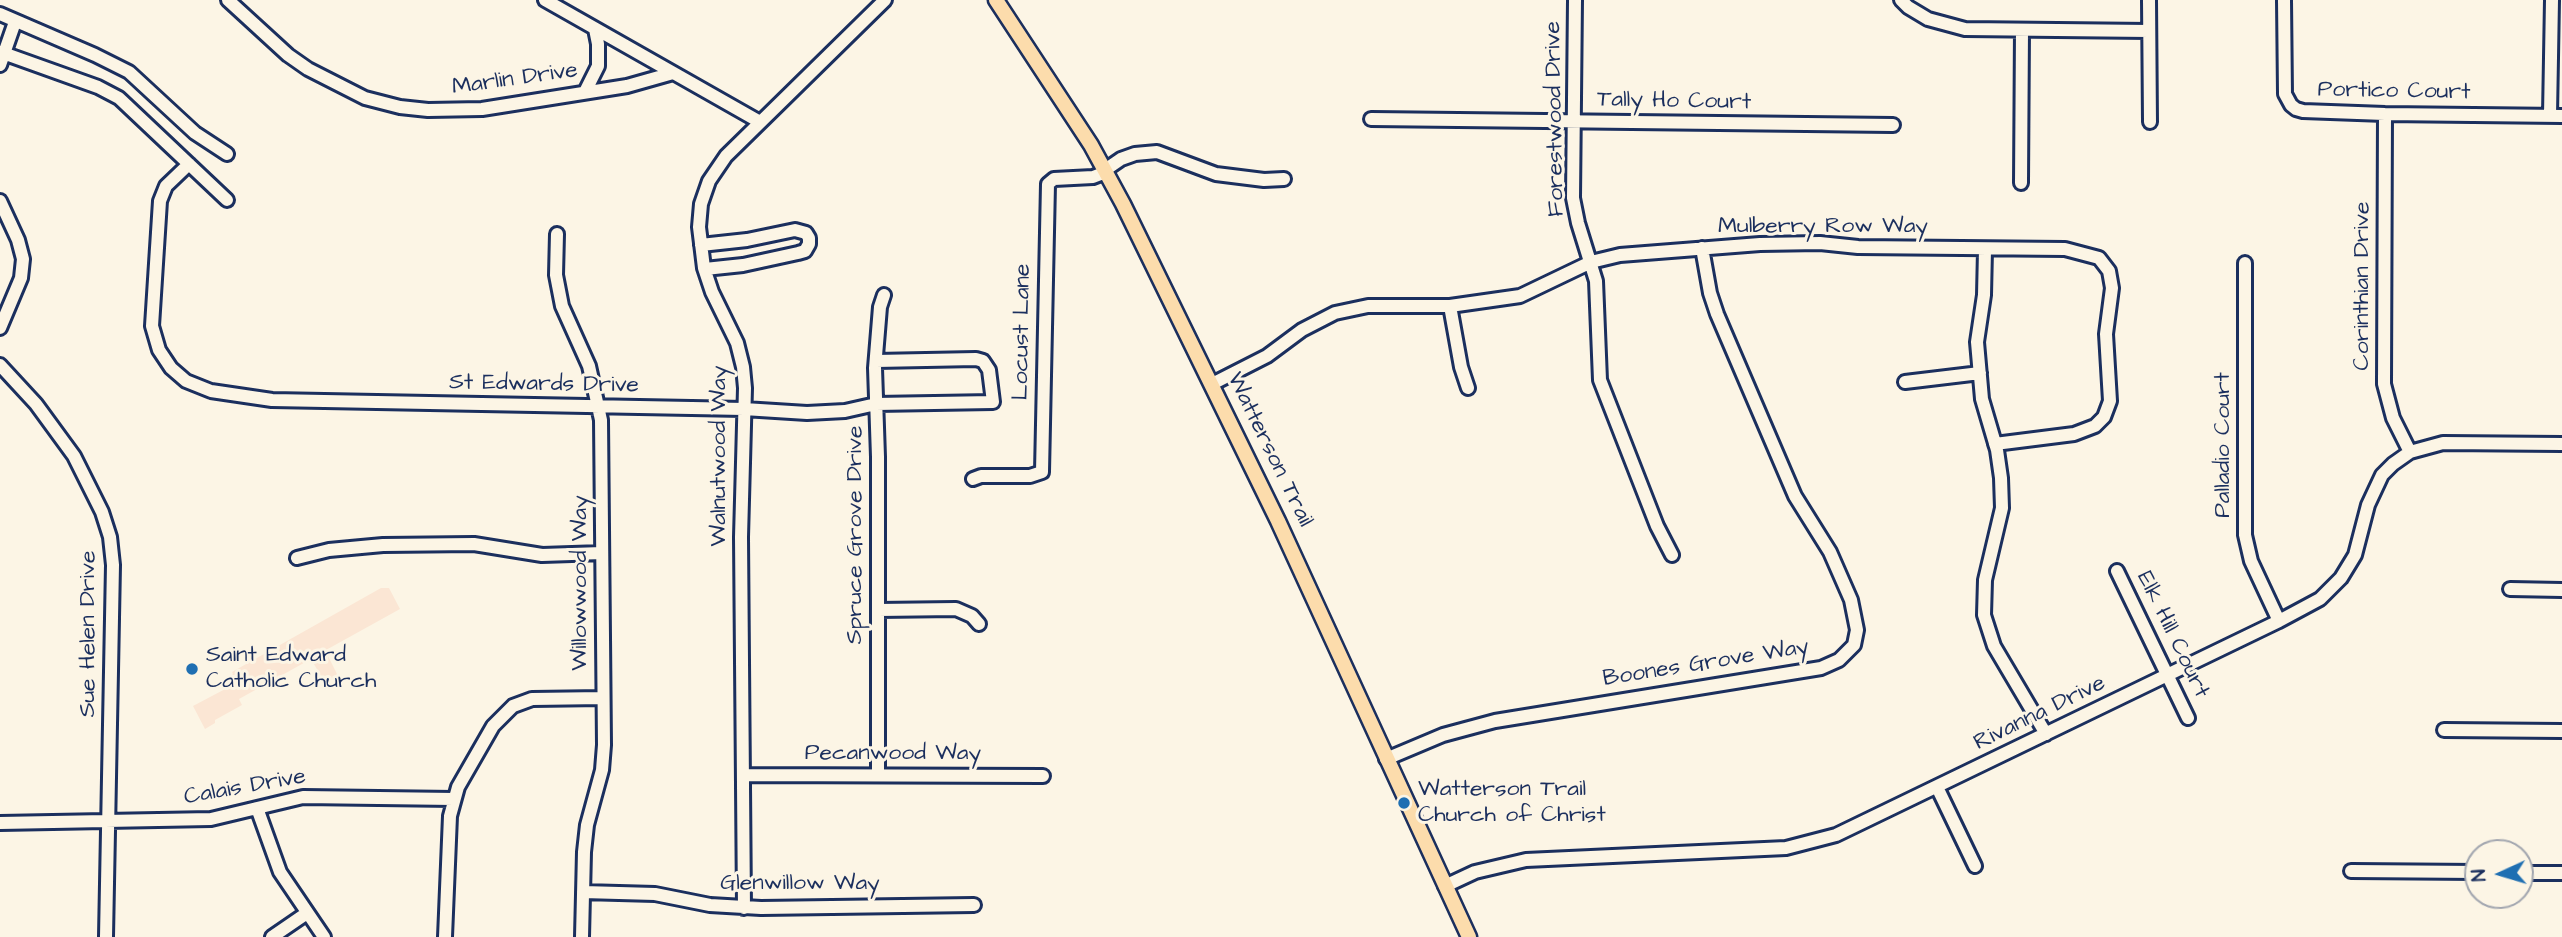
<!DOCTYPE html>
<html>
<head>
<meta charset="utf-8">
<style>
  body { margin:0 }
  #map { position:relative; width:2562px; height:937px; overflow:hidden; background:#fcf5e5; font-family:"Architects Daughter",sans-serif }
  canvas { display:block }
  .north { position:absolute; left:2464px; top:839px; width:70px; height:70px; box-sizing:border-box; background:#fcf5e5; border:2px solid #a2a6af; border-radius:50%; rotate:266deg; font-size:19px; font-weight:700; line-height:28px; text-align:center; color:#1b2f5e }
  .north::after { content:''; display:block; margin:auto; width:24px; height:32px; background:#1f6fb2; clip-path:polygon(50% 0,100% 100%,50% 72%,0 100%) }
</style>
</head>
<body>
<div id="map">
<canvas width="2562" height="937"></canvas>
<div class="north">N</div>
</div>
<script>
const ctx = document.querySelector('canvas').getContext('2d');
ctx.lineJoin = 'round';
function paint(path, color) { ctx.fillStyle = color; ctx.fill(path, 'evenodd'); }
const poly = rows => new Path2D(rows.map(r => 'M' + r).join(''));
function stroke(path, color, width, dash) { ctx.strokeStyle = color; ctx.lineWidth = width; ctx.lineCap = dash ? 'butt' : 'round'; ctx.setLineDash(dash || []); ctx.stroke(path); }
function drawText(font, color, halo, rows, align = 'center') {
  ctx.font = font + ' "Architects Daughter",sans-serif'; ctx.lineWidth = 6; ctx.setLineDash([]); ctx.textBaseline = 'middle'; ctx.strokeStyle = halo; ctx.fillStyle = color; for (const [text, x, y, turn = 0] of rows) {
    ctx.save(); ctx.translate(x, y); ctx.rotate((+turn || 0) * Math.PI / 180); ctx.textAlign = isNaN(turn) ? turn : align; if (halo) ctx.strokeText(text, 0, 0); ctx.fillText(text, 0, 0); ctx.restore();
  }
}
paint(poly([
  [381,588,389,588,400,609,317,655,326,652,338,676,325,683,311,659,239,699,242,705,215,720,215,723,205,729,193,706,229,687,228,677,233,674,232,672]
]), '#fbe6d4');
const minor = poly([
  [228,0,288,55,308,69,365,98,400,107,428,110,482,109,627,86,673,73],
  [545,0,760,122],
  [1575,0,1573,198,1578,223,1596,281,1600,380,1657,526,1672,555],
  [1901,0,1908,7,1928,19,1965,29,2149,31],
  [2149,0,2150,122],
  [2284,0,2285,94,2291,105,2296,109,2303,111,2385,114,2562,116],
  [0,14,95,55,129,72,195,133,227,154],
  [0,52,98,87,119,98,227,200],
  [0,65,15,22],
  [585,92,598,66,598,44,595,29],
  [2385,114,2384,384,2393,418,2410,452],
  [2550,115,2552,0],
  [1371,119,1893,125],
  [189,164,166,186,160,201,152,326,159,350,171,368,186,381,211,391,272,400,744,409,807,413,845,411,876,404,993,402,989,370,983,361,976,359,876,361],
  [1105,170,1121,159,1135,154,1157,152,1216,174,1264,180,1284,179],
  [2021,183,2022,30],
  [0,201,18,240,23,259,21,278,0,328],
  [557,234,556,275,562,306,589,366,601,420,604,745,602,770,587,825,584,852,582,937],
  [701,245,747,240,795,230,806,233,809,238,809,244,805,251,798,253,743,265,705,269],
  [1985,250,1984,295,1977,342,1982,399,1997,450,2001,478,2002,508,1985,580,1984,615,1994,646,2046,734],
  [2245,263,2245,535,2251,561,2279,621],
  [1450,306,1461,367,1468,388],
  [0,365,36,404,74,456,102,512,110,537,113,565,106,937],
  [1905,382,1980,373],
  [1212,384,1267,356,1302,330,1335,313,1368,306,1450,306,1520,296,1591,262,1620,255,1760,244,1820,243,1858,247,2065,249,2099,258,2109,271,2112,288,2106,334,2110,401,2104,417,2095,426,2074,434,1995,444],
  [973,479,981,476,1030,476,1042,472,1048,184,1054,179,1093,177,1106,172],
  [297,558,329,550,383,545,474,544,542,555,602,553],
  [2117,571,2188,718],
  [2510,589,2562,590],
  [878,610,956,609,972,616,979,624],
  [2444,730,2562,731],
  [1386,759,1443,735,1495,721,1821,668,1839,660,1854,645,1857,630,1851,600,1830,552,1795,496,1717,314,1710,293,1702,248],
  [743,775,1043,776],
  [878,775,878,457,875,368,880,307,884,295],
  [1937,787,1975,866],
  [257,808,280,872,324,937],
  [0,823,211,819,303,797,454,799],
  [2351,871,2478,872],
  [2520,873,2562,873],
  [1445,886,1475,872,1526,860,1786,848,1836,835,2279,621,2320,599,2341,578,2355,555,2368,505,2382,475,2393,464,2410,452,2443,443,2562,444],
  [583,892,655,894,710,905,761,908,974,905],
  [744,908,741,537,745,388,743,367,737,343,712,292,704,268,699,227,701,204,709,181,726,156,885,0],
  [272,937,307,913],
  [445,937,450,816,458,787,493,726,513,706,532,699,603,698]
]);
const major = poly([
  [996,0,1091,145,1123,204,1278,521,1469,937]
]);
stroke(minor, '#1b2f5e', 18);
stroke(major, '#1b2f5e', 19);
stroke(minor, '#fcf5e5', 12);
stroke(major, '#fcdcac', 14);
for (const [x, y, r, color] of [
  [192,669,7,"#1f6fb2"],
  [1404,803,7,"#1f6fb2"]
]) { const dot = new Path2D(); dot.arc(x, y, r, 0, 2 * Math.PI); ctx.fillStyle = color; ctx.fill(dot); stroke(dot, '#fcf5e5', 2.5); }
drawText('23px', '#1b2f5e', '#fcf5e5', [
  ["Marlin Drive",515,80,-8],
  ["Portico Court",2394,92,1],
  ["Tally Ho Court",1674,102,1],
  ["Forestwood Drive",1556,119,-91],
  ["Mulberry Row Way",1823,227],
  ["Corinthian Drive",2363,286,-90],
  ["Locust Lane",1023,332,-89],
  ["St Edwards Drive",544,385,1],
  ["Palladio Court",2224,445,-90],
  ["Watterson Trail",1269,450,64],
  ["Walnutwood Way",720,456,-90],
  ["Spruce Grove Drive",856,535,-90],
  ["Willowwood Way",581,583,-90],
  ["Sue Helen Drive",89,634,-90],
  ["Elk Hill Court",2172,635,64],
  ["Boones Grove Way",1706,664,-9],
  ["Rivanna Drive",2040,714,-26],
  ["Pecanwood Way",893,754],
  ["Calais Drive",245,788,-10],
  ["Glenwillow Way",800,884]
]);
drawText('23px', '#1b2f5e', '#fcf5e5', [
  ["Saint Edward",206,656],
  ["Catholic Church",206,682],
  ["Watterson Trail",1418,790],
  ["Church of Christ",1418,816]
], 'left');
</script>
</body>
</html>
